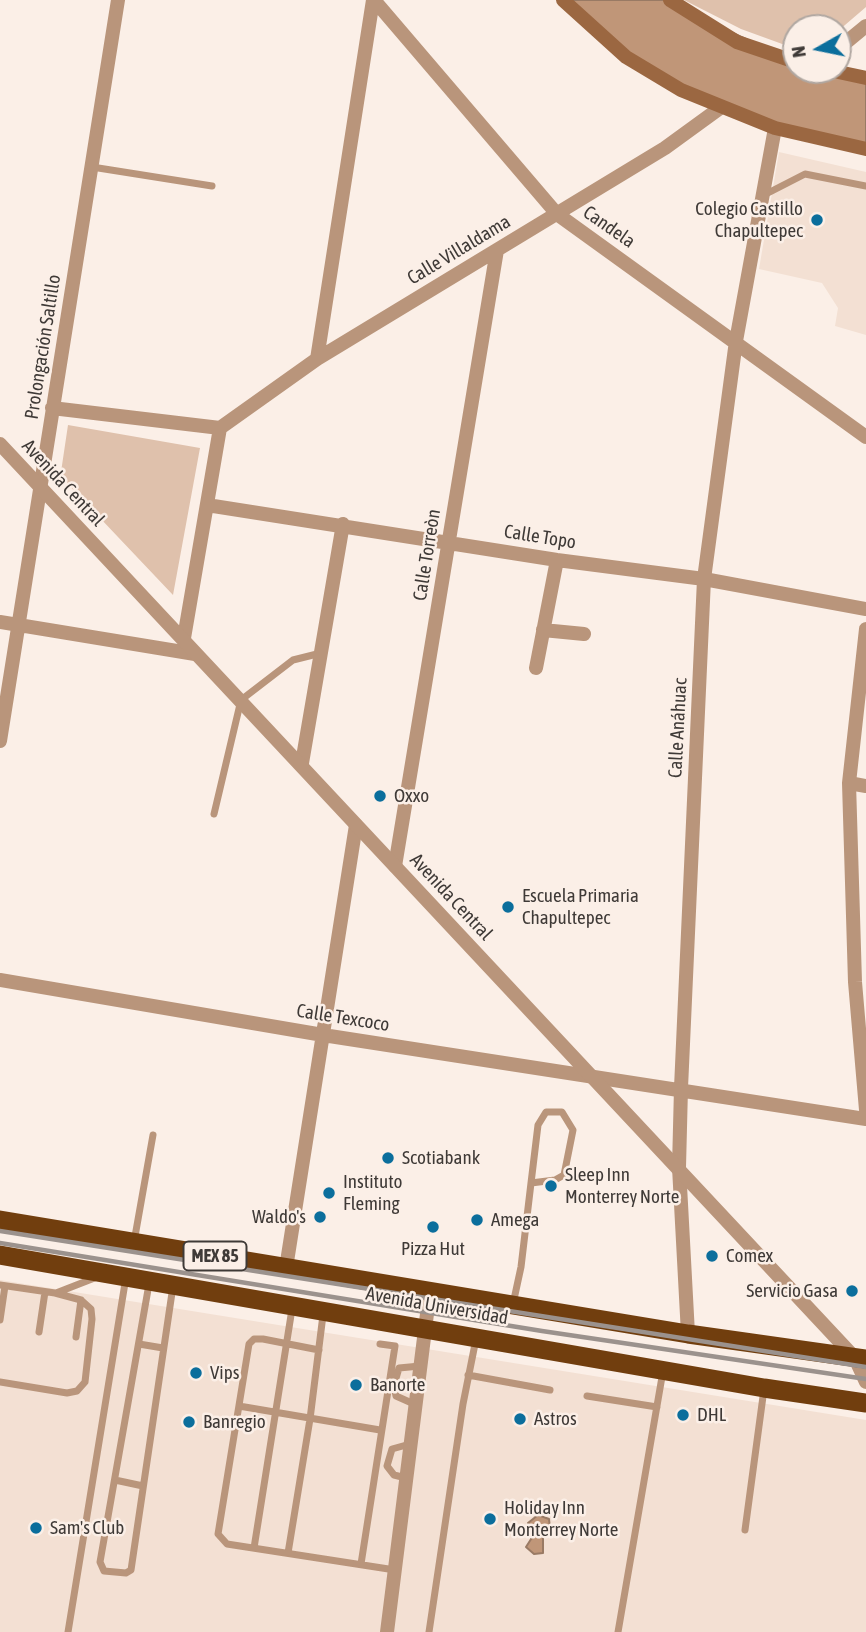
<!DOCTYPE html>
<html>
<head>
<meta charset="utf-8">
<style>
  body { margin:0 }
  #map { position:relative; width:866px; height:1632px; overflow:hidden; background:#fbefe7; font-family:"Asap Condensed",sans-serif }
  canvas { display:block }
  .north { position:absolute; left:782px; top:14px; width:70px; height:70px; box-sizing:border-box; background:#fbefe7; border:2px solid #b0a7a1; border-radius:50%; rotate:261deg; font-size:19px; font-weight:700; line-height:28px; text-align:center; color:#3f3a37 }
  .north::after { content:''; display:block; margin:auto; width:24px; height:32px; background:#0b6e9c; clip-path:polygon(50% 0,100% 100%,50% 72%,0 100%) }
</style>
</head>
<body>
<div id="map">
<canvas width="866" height="1632"></canvas>
<div class="north">N</div>
</div>
<script>
const ctx = document.querySelector('canvas').getContext('2d');
ctx.lineJoin = 'round';
function paint(path, color) { ctx.fillStyle = color; ctx.fill(path, 'evenodd'); }
const poly = rows => new Path2D(rows.map(r => 'M' + r).join(''));
function stroke(path, color, width, dash) { ctx.strokeStyle = color; ctx.lineWidth = width; ctx.lineCap = dash ? 'butt' : 'round'; ctx.setLineDash(dash || []); ctx.stroke(path); }
function drawText(font, color, halo, rows, align = 'center') {
  ctx.font = font + ' "Asap Condensed",sans-serif'; ctx.lineWidth = 5; ctx.setLineDash([]); ctx.textBaseline = 'middle'; ctx.strokeStyle = halo; ctx.fillStyle = color; for (const [text, x, y, turn = 0] of rows) {
    ctx.save(); ctx.translate(x, y); ctx.rotate((+turn || 0) * Math.PI / 180); ctx.textAlign = isNaN(turn) ? turn : align; if (halo) ctx.strokeText(text, 0, 0); ctx.fillText(text, 0, 0); ctx.restore();
  }
}
paint(poly([
  [779,152,866,172,866,335,835,326,838,308,822,283,759,269],
  [0,1280,866,1420,866,1632,0,1632]
]), '#f3e0d3');
paint(poly([
  [684,0,866,0,866,7,838,31,838,28,796,28,796,49,741,29],
  [68,425,200,448,173,595,63,479,61,472]
]), '#dfc1ac');
const water = poly([
  [563,0,672,0,687,12,796,62,796,70,829,70,866,78,866,149,774,128,649,71,563,0],
  [538,1515,549,1519,550,1528,543,1534,543,1553,534,1554,526,1547,533,1536,528,1523,538,1515]
]);
paint(water, '#c09678');
stroke(water, '#997a64', 2);
stroke(poly([
  [92,167,212,186],
  [764,195,805,174,866,186],
  [214,814,241,700,293,660,321,653],
  [134,1242,153,1135],
  [149,1284,100,1562,104,1571,126,1573,131,1570,173,1286],
  [0,1285,55,1293,81,1300,91,1309,92,1319,85,1382,77,1391,67,1393,0,1382],
  [56,1293,97,1277],
  [513,1304,521,1267,531,1183,538,1125,546,1112,562,1112,573,1130,564,1175,555,1180,531,1183],
  [0,1320,5,1286],
  [39,1332,45,1292],
  [76,1337,81,1300],
  [139,1344,163,1348],
  [319,1350,263,1339,254,1339,249,1344,218,1534,227,1544,395,1570],
  [468,1375,550,1390],
  [587,1396,657,1407],
  [414,1404,396,1396,394,1385,399,1368,420,1366],
  [239,1406,380,1430],
  [406,1478,394,1475,387,1466,392,1449,410,1444],
  [115,1480,143,1486],
  [745,1530,764,1389],
  [254,1548,292,1309],
  [288,1553,310,1419,323,1315],
  [361,1564,395,1346,380,1344],
  [68,1632,126,1277],
  [429,1632,463,1404,476,1339],
  [618,1632,663,1371]
]), '#b9957b', 7);
stroke(poly([
  [374,0,557,214,866,437],
  [838,49,866,26],
  [317,359,373,0],
  [52,408,220,428,317,359,665,148,720,108],
  [207,505,557,560,704,579,866,609],
  [0,622,195,654],
  [866,629,849,783,855,982,866,1110],
  [543,630,584,634],
  [184,638,220,428],
  [536,668,557,560],
  [0,741,118,0],
  [302,763,343,524],
  [849,783,866,786],
  [395,866,497,250],
  [0,980,323,1035,866,1119],
  [286,1268,356,825],
  [688,1334,679,1167,681,1088,704,579,736,341,775,128],
  [387,1632,430,1290]
]), '#b9957b', 14);
stroke(poly([
  [0,444,855,1358,866,1382]
]), '#b9957b', 14);
stroke(poly([
  [563,0,626,57,681,90,775,128,866,149],
  [670,0,737,42,796,62],
  [829,70,866,78]
]), '#9b6741', 14);
stroke(poly([
  [0,1220,688,1334,866,1359],
  [0,1255,764,1388,866,1403]
]), '#713e0e', 19);
stroke(poly([
  [0,1231,866,1367],
  [0,1243,542,1331,866,1379]
]), '#9b928d', 4.5);
for (const [x, y, r, color] of [
  [817,220,7,"#0b6e9c"],
  [380,796,7,"#0b6e9c"],
  [508,907,7,"#0b6e9c"],
  [388,1158,7,"#0b6e9c"],
  [551,1186,7,"#0b6e9c"],
  [329,1193,7,"#0b6e9c"],
  [320,1217,7,"#0b6e9c"],
  [477,1220,7,"#0b6e9c"],
  [433,1227,7,"#0b6e9c"],
  [712,1256,7,"#0b6e9c"],
  [852,1291,7,"#0b6e9c"],
  [196,1373,7,"#0b6e9c"],
  [356,1385,7,"#0b6e9c"],
  [683,1415,7,"#0b6e9c"],
  [520,1419,7,"#0b6e9c"],
  [189,1422,7,"#0b6e9c"],
  [490,1519,7,"#0b6e9c"],
  [36,1528,7,"#0b6e9c"]
]) { const dot = new Path2D(); dot.arc(x, y, r, 0, 2 * Math.PI); ctx.fillStyle = color; ctx.fill(dot); stroke(dot, '#fbefe7', 2.5); }
for (const [x, y, w] of [
  [215,1256,63]
]) { const box = new Path2D(); box.roundRect(x - w / 2, y - 14.5, w, 29, 5); ctx.fillStyle = '#fbefe7'; ctx.fill(box); stroke(box, '#3f3a37', 2); }
drawText('bold 18px', '#3f3a37', null, [
  ["MEX 85",215,1256]
]);
drawText('19px', '#3f3a37', '#fbefe7', [
  ["Colegio Castillo",803,209,"right"],
  ["Chapultepec",803,231,"right"],
  ["Oxxo",394,796],
  ["Escuela Primaria",522,896],
  ["Chapultepec",522,918],
  ["Scotiabank",402,1158],
  ["Sleep Inn",565,1175],
  ["Monterrey Norte",565,1197],
  ["Instituto",343,1182],
  ["Fleming",343,1204],
  ["Waldo's",306,1217,"right"],
  ["Amega",491,1220],
  ["Pizza Hut",433,1249,"center"],
  ["Comex",726,1256],
  ["Servicio Gasa",838,1291,"right"],
  ["Vips",210,1373],
  ["Banorte",370,1385],
  ["DHL",697,1415],
  ["Astros",534,1419],
  ["Banregio",203,1422],
  ["Holiday Inn",504,1508],
  ["Monterrey Norte",504,1530],
  ["Sam's Club",50,1528]
], 'left');
drawText('19px', '#3f3a37', '#fbefe7', [
  ["Candela",609,227,35],
  ["Calle Villaldama",459,250,-31],
  ["Prolongación Saltillo",43,347,-81],
  ["Avenida Central",63,483,47],
  ["Calle Topo",540,537,9],
  ["Calle Torreòn",427,555,-81],
  ["Calle Anáhuac",678,728,-87],
  ["Avenida Central",451,897,47],
  ["Calle Texcoco",343,1018,9],
  ["Avenida Universidad",437,1306,10]
]);
</script>
</body>
</html>
